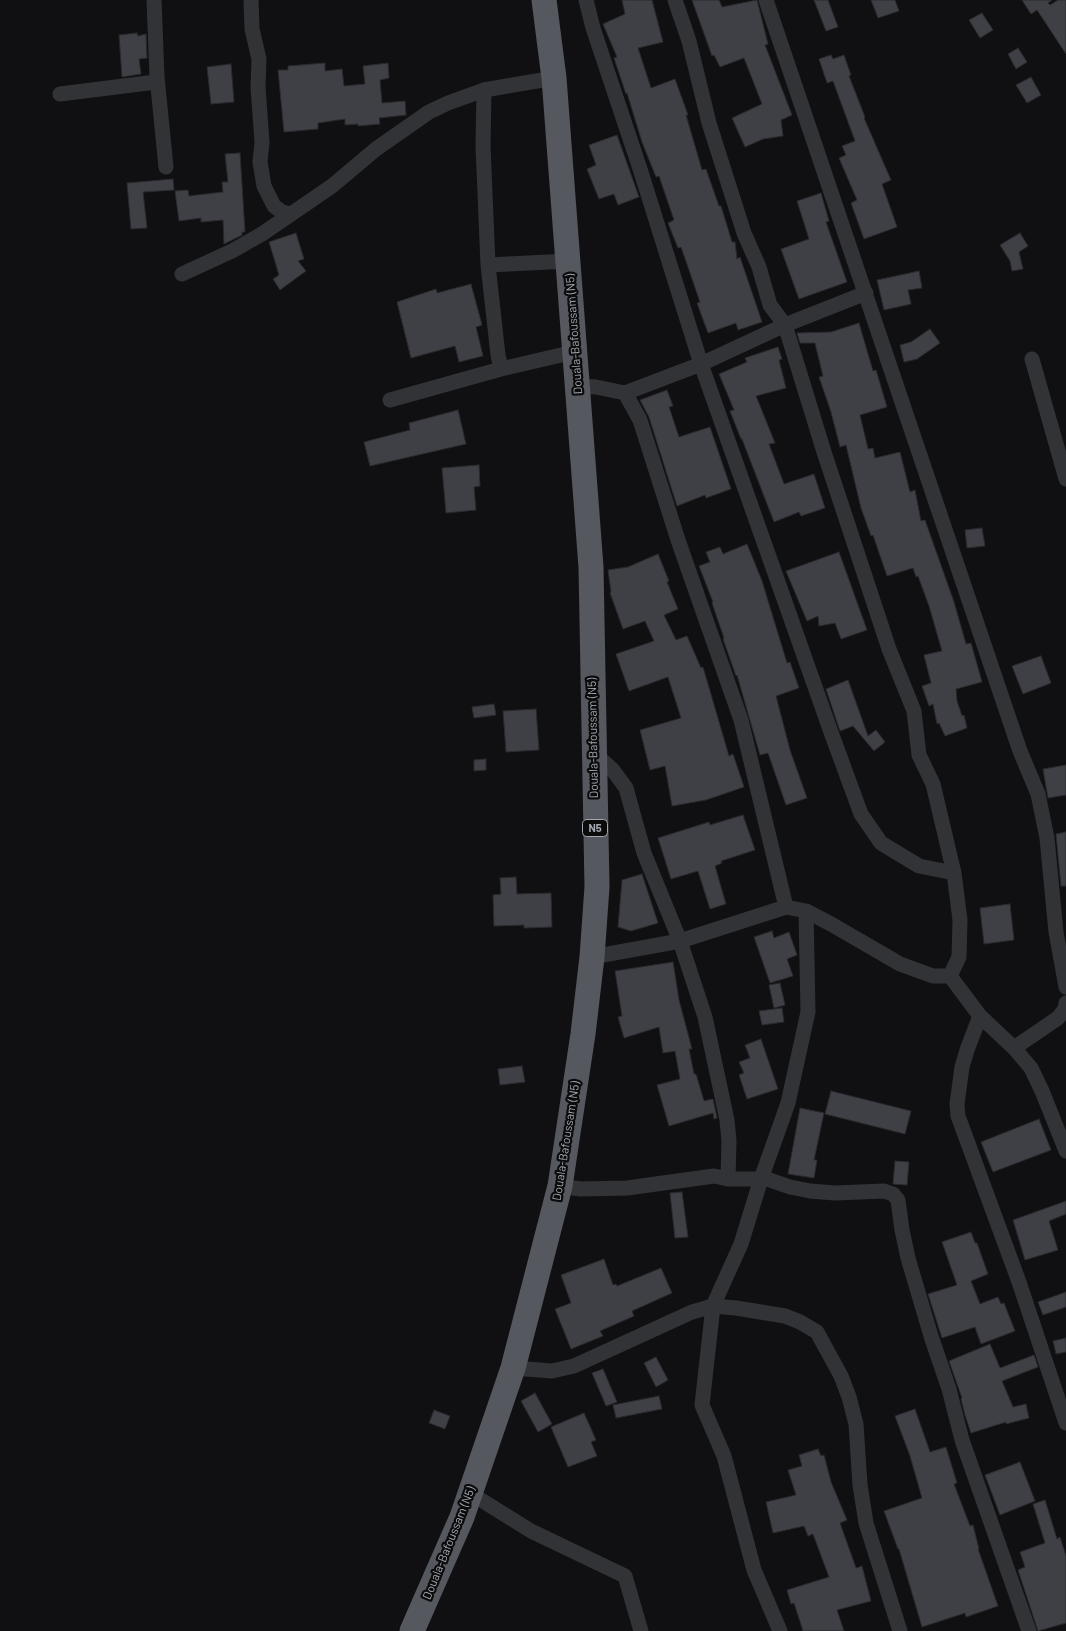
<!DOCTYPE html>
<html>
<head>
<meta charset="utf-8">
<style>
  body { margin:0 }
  canvas { display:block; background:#101012 }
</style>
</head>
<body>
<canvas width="1066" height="1631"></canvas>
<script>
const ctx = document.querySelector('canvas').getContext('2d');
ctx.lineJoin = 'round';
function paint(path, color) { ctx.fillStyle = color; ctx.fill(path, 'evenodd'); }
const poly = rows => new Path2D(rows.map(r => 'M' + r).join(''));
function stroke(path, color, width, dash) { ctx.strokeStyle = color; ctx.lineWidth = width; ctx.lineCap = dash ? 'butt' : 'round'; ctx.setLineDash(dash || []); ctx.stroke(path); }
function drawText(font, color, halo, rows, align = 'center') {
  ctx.font = font + ' Barlow,sans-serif'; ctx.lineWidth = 4.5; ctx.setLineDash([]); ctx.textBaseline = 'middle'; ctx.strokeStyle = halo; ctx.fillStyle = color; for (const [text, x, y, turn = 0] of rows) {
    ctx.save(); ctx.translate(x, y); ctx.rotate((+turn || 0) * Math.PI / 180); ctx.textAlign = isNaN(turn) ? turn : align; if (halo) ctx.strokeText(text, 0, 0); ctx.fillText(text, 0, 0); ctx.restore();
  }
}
const building = poly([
  [622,0,652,0,663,42,638,48,651,88,675,79,688,115,686,115,702,170,706,169,719,206,721,206,732,242,735,242,737,259,740,257,762,322,738,330,736,323,708,333,697,303,700,302,681,247,678,248,668,223,674,220,659,176,656,177,642,142,627,93,626,94,614,58,617,57,603,24,625,14,622,0],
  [692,0,719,0,722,7,757,0,768,44,765,45,792,115,781,120,783,136,763,139,745,147,732,118,762,104,744,58,720,67,714,55,712,56,692,0],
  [814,0,828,0,838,27,826,31,814,0],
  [871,0,895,0,899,11,878,18,871,0],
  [1022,0,1052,0,1048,3,1050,5,1058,0,1066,0,1066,54,1037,10,1031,14,1022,0],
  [982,13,993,30,980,38,969,20,982,13],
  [137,33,138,36,146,34,147,58,139,59,141,74,122,77,119,35,137,33],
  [1018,48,1027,62,1016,69,1008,54,1018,48],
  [831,55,833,59,844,55,851,75,849,76,865,117,864,118,891,180,882,184,897,227,864,239,851,203,857,200,839,158,846,155,842,146,855,141,833,81,827,83,819,59,831,55],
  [325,63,325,71,342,69,344,86,365,84,363,66,388,63,389,78,380,80,382,103,405,101,406,115,379,118,380,124,358,126,358,124,345,125,345,119,318,123,318,129,284,132,278,70,288,70,288,66,325,63],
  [231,64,234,102,211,104,207,67,231,64],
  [1031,77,1041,95,1027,103,1016,85,1031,77],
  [617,135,639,197,618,205,614,194,599,199,587,169,596,165,589,145,617,135],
  [240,153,245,232,242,232,242,235,224,244,223,220,201,222,201,218,179,221,175,191,188,190,189,196,223,192,222,182,228,182,225,154,240,153],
  [173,179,174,190,143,192,147,228,131,229,127,183,173,179],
  [821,193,829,221,826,222,847,282,799,299,781,249,809,239,797,201,821,193],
  [296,233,304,259,298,261,306,271,280,290,273,279,279,275,269,242,296,233],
  [1020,233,1028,246,1019,252,1023,269,1012,271,1010,261,1000,245,1020,233],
  [919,271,922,288,908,290,911,304,884,310,877,280,919,271],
  [471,284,482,325,476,327,483,356,459,362,455,346,411,358,397,302,436,289,437,293,471,284],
  [859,323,873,371,876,370,887,407,860,415,868,449,873,448,875,458,900,452,910,492,915,490,921,521,925,520,954,602,966,644,971,643,982,682,956,689,957,701,962,716,964,715,967,728,945,736,939,723,937,724,933,704,929,706,922,686,931,683,924,655,942,651,929,606,918,576,916,577,913,568,887,576,873,535,871,536,861,508,846,445,840,447,831,412,819,377,823,376,815,343,800,343,797,333,831,332,859,323],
  [930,329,940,343,917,359,904,362,900,345,911,342,930,329],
  [778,347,782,359,779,360,786,388,756,396,775,443,769,444,784,484,814,474,825,508,801,516,799,512,774,522,742,439,741,439,730,411,734,410,719,374,747,362,745,358,778,347],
  [667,390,673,406,669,407,679,437,710,427,731,489,706,498,705,495,677,506,649,417,640,400,667,390],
  [458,410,466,444,370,466,364,442,410,430,409,423,458,410],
  [479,465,480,486,474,487,476,510,446,513,442,468,479,465],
  [982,528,985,546,967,548,965,530,982,528],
  [747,544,762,581,787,663,790,662,799,688,776,696,790,750,807,798,786,805,768,753,760,755,737,675,736,676,723,639,724,638,712,603,713,602,699,566,710,562,706,552,720,547,723,554,747,544],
  [839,552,867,630,841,639,835,623,819,626,818,616,807,621,786,571,839,552],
  [658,554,669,581,667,582,678,609,664,615,676,640,687,636,701,668,703,667,729,756,733,754,744,787,706,800,672,806,665,766,650,770,640,730,681,718,668,677,629,691,616,654,654,641,645,621,623,629,610,593,611,592,608,570,628,567,658,554],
  [1041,656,1051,683,1023,694,1012,666,1041,656],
  [848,680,868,736,876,730,885,742,874,751,853,726,840,731,826,689,848,680],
  [494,704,496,715,474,718,472,707,494,704],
  [536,709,539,750,506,752,503,711,536,709],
  [486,759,486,770,474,771,474,760,486,759],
  [1066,765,1066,795,1048,798,1043,769,1066,765],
  [743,815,755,850,721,861,722,863,715,866,726,904,710,909,698,871,671,879,658,838,709,822,710,825,743,815],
  [1066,832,1066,886,1061,886,1056,834,1066,832],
  [642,874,658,923,631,931,618,927,622,880,642,874],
  [516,877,517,894,551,893,552,927,524,928,524,925,494,926,493,895,501,894,500,878,516,877],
  [1010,904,1014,940,984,944,980,908,1010,904],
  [772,931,774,938,789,932,797,955,787,959,793,976,770,983,754,937,772,931],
  [673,962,679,1000,692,1049,689,1049,694,1074,696,1074,704,1101,713,1099,717,1118,714,1119,713,1113,669,1126,657,1085,680,1079,675,1051,663,1053,659,1027,624,1038,618,1017,622,1016,615,971,673,962],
  [780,983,785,1005,774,1008,769,985,780,983],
  [782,1008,784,1022,762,1025,759,1011,782,1008],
  [761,1039,778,1089,747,1099,739,1075,744,1073,739,1062,750,1058,745,1045,761,1039],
  [522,1066,525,1082,500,1085,498,1069,522,1066],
  [831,1091,911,1111,905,1134,825,1114,831,1091],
  [800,1108,824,1113,814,1160,817,1160,814,1178,788,1174,800,1108],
  [1039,1119,1051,1150,993,1172,981,1142,1039,1119],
  [895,1161,909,1162,907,1185,893,1184,895,1161],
  [682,1192,688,1237,675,1238,670,1193,682,1192],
  [1066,1201,1066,1214,1049,1221,1058,1250,1025,1260,1013,1220,1066,1201],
  [971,1232,975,1243,977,1243,988,1274,971,1281,980,1304,998,1297,1001,1304,1004,1303,1015,1331,981,1344,975,1327,942,1338,928,1294,957,1285,942,1242,971,1232],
  [604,1259,613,1285,616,1284,617,1286,661,1268,672,1293,632,1311,634,1316,600,1331,603,1336,571,1349,555,1309,571,1303,561,1275,604,1259],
  [1066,1292,1066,1307,1043,1315,1038,1302,1066,1292],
  [1066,1338,1066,1352,1056,1354,1053,1341,1066,1338],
  [990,1344,1000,1368,1034,1355,1038,1367,1002,1381,1013,1407,1026,1404,1029,1418,1006,1424,1006,1422,971,1433,965,1415,961,1399,962,1398,949,1361,990,1344],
  [656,1357,668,1380,656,1387,644,1363,656,1357],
  [603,1369,617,1402,606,1406,592,1373,603,1369],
  [535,1393,552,1424,538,1432,521,1401,535,1393],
  [659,1396,662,1409,616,1418,613,1405,659,1396],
  [915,1409,930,1452,946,1447,957,1483,954,1484,970,1526,973,1525,979,1549,978,1549,998,1606,966,1617,965,1613,922,1627,899,1549,898,1549,884,1511,922,1498,910,1456,895,1416,915,1409],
  [434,1410,450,1416,445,1429,429,1423,434,1410],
  [584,1413,596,1440,591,1442,597,1456,568,1467,551,1427,584,1413],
  [818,1449,821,1456,824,1455,831,1482,847,1520,840,1523,856,1568,862,1566,871,1601,837,1610,844,1631,803,1631,794,1603,791,1604,787,1590,829,1577,813,1534,808,1536,804,1526,773,1533,766,1502,796,1495,788,1470,802,1466,799,1455,818,1449],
  [1020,1462,1035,1501,1000,1515,985,1475,1020,1462],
  [1045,1500,1057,1539,1060,1537,1066,1556,1066,1623,1038,1631,1018,1570,1025,1567,1020,1552,1045,1543,1033,1504,1045,1500]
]);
paint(building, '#3f4045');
stroke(building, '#2a2a2e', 1);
stroke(poly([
  [154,0,157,77,166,167],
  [251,0,252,29,259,59,258,87,262,142,260,162,264,186,274,206,282,212,290,214],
  [586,0,593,28,641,172,701,364,832,735,861,814,881,843,919,866,954,873],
  [675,0,689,41,709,123,744,233,759,267,770,305,785,325,824,452,889,649,914,711,919,755,933,784,954,873,960,920,959,957,950,976,980,1016,1014,1048,1031,1068,1042,1091,1066,1151],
  [766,0,1020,751,1038,794,1047,838,1056,932,1066,987],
  [484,90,483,146,488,265,498,355,501,369],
  [60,94,156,82,157,77],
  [488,265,569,261],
  [182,274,232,251,262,234,332,186,376,149,429,112,448,103,484,90,554,78],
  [1032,359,1066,479],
  [578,386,596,387,625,393,640,420,678,540,741,720,786,907],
  [625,393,701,364,785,325,866,293],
  [390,400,501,369,574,352],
  [593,752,612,769,626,788,644,853,680,941,705,1017,727,1120,729,1141,728,1179],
  [592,957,680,941,786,907,806,911,831,924,900,964,933,976,950,976],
  [980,1016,967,1050,962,1067,957,1104,958,1116,1019,1282,1066,1423],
  [1014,1048,1058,1018,1065,1009,1066,1003],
  [560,1186,581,1189,627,1188,714,1176,728,1179,767,1179,790,1187,810,1191,835,1193,884,1191,893,1194,898,1200,902,1230,908,1258,931,1336,949,1389,962,1440,1029,1631],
  [513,1368,552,1371,574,1366,692,1312,713,1306,736,1308,785,1316,800,1322,817,1332,841,1376,849,1397,856,1424,860,1485,866,1523,900,1631],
  [470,1493,531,1531,625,1576,641,1631],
  [780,1631,754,1570,724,1456,702,1405,713,1306,741,1244,761,1179,788,1103,808,1012,806,911]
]), '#313336', 15);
stroke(poly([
  [412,1631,462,1517,513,1368,560,1186,583,1034,592,957,597,887,591,567,554,78,544,0]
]), '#55585e', 25);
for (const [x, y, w] of [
  [595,828,25]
]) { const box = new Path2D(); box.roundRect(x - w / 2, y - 8.5, w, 17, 4); ctx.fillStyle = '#0b0b0c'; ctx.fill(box); stroke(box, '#a1a8b2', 1); }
drawText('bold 11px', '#a1a8b2', null, [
  ["N5",595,828]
]);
drawText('12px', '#a1a8b2', '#0b0b0c', [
  ["Douala-Bafoussam (N5)",574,334,-94],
  ["Douala-Bafoussam (N5)",593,738,-91],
  ["Douala-Bafoussam (N5)",566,1141,-81],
  ["Douala-Bafoussam (N5)",449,1543,-68]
]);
</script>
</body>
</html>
